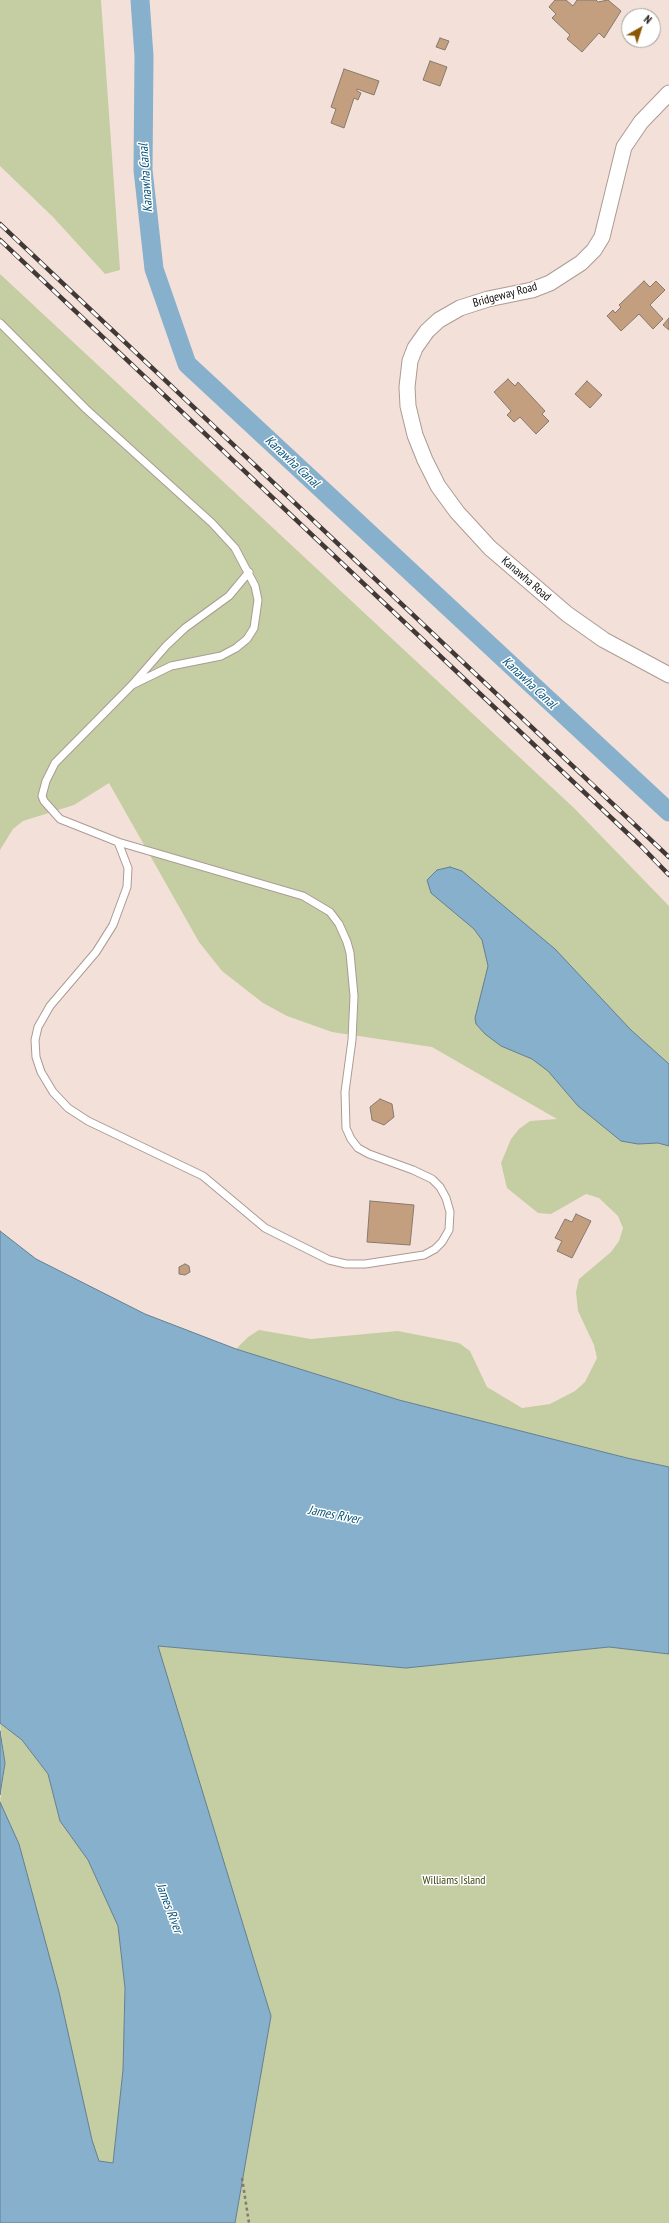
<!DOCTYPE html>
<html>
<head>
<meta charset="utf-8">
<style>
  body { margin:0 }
  #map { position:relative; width:669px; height:2223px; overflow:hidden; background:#f3e1d9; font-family:"PT Sans Narrow",sans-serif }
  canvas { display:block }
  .north { position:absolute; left:621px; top:8px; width:40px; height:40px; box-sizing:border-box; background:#fff; border:1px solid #a19f9d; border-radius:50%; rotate:39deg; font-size:11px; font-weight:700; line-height:16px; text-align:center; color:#140e0b }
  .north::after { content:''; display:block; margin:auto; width:14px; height:18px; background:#8b5604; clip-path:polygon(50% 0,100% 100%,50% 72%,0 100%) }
</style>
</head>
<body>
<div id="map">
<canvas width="669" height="2223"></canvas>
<div class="north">N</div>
</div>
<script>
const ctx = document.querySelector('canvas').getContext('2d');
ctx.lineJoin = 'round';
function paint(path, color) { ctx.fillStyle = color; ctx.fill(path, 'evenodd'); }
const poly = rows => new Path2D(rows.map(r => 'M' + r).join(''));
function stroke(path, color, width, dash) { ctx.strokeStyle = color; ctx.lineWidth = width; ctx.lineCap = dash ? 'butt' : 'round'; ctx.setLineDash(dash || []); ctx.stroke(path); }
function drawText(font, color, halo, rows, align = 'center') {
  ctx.font = font + ' "PT Sans Narrow",sans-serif'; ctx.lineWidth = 3; ctx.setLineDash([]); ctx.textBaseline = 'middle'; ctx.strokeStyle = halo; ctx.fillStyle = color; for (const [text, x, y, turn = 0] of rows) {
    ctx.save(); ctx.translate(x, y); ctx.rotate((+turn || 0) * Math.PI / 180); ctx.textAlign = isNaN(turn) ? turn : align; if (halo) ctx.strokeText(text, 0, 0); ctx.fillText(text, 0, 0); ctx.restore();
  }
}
paint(poly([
  [0,0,101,0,120,270,105,274,53,217,0,166],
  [0,274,574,808,669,906,669,1467,627,1458,399,1400,236,1349,248,1337,259,1330,311,1339,398,1331,459,1343,470,1351,487,1387,522,1408,550,1404,575,1391,585,1382,597,1358,594,1345,578,1311,576,1292,579,1279,611,1252,619,1241,623,1228,618,1216,599,1198,586,1194,551,1214,538,1213,507,1188,501,1163,511,1139,519,1129,530,1121,557,1119,432,1047,332,1032,287,1016,263,1003,222,971,199,942,109,783,74,805,23,821,13,829,0,850],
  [157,1646,406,1668,609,1647,669,1654,669,2223,235,2223,271,2016],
  [0,1723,22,1740,48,1774,60,1821,88,1860,118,1926,125,1988,123,2070,113,2163,99,2161,92,2140,19,1844,0,1802,5,1763]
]), '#c5cda2');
const water = poly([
  [450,867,462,871,555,949,631,1030,669,1064,669,1146,658,1143,638,1144,621,1141,578,1106,548,1071,532,1059,501,1046,485,1034,476,1024,475,1018,488,966,482,940,474,929,431,893,427,880,437,870,450,867],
  [0,1231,36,1259,145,1314,236,1349,399,1400,627,1458,669,1467,669,1654,609,1647,406,1668,158,1646,271,2016,235,2223,0,2223,0,1802,19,1844,59,1992,92,2140,99,2161,113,2163,123,2070,125,1988,118,1926,88,1860,60,1821,48,1774,22,1740,0,1723,0,1231],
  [0,1731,5,1763,0,1795,0,1731]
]);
paint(water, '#86b0cb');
stroke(water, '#647f91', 1);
stroke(poly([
  [140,0,144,56,143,170,154,269,187,364,669,812]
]), '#86b0cb', 19);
const building = poly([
  [555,0,566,0,573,6,577,0,596,0,598,2,608,0,621,11,604,38,599,33,582,52,567,39,570,35,552,18,556,14,549,7,555,0],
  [440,38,449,41,445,50,436,47,440,38],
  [430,61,447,67,440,86,423,80,430,61],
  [344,69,379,81,374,95,357,89,357,91,361,93,358,100,354,98,344,128,331,123,336,109,331,107,344,69],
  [644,281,650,287,656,281,665,290,650,305,663,319,653,329,639,314,621,331,607,316,613,310,615,313,621,307,619,305,644,281],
  [669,318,669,330,663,325,669,318],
  [508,379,515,386,518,382,545,411,542,414,549,421,536,434,520,417,514,422,507,415,511,411,494,392,508,379],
  [587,381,602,395,590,408,575,394,587,381],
  [380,1099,392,1104,394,1117,384,1125,372,1120,370,1107,380,1099],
  [370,1201,414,1205,410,1245,367,1242,370,1201],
  [576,1214,591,1221,572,1258,557,1251,562,1241,555,1238,565,1219,572,1222,576,1214],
  [185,1264,189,1266,190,1272,185,1275,179,1274,179,1267,185,1264]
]);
paint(building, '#c39f80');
stroke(building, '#86796e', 1);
const service = poly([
  [0,323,86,409,212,523,235,548,255,586,258,600,254,628,247,639,236,648,221,656,171,666,132,685],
  [118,842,303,896,330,912,339,924,347,942,350,953,354,996,352,1040,345,1092,346,1128,351,1139,358,1148,369,1154,413,1170,432,1179,440,1187,446,1198,450,1212,449,1230,442,1242,435,1249,424,1255,365,1264,346,1264,329,1260,265,1228,203,1176,88,1121,68,1108,53,1092,41,1072,36,1057,35,1040,38,1027,50,1006,96,952,113,925,127,887,128,868,118,842],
  [118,842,60,819,44,801,42,796,46,781,55,763,132,685,166,646,185,628,229,596,249,572]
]);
const minor = poly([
  [669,93,641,122,624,147,602,237,594,250,581,263,550,283,532,290,488,299,460,308,439,320,427,331,415,348,410,361,407,387,408,406,415,435,425,460,438,486,457,512,490,548,567,614,604,640,669,675]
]);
stroke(service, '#ac9b94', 9);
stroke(minor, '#ac9b94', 17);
stroke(poly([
  [242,2178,249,2223]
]), '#847872', 2.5, [3, 3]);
stroke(service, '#fff', 7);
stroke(minor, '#fff', 15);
const rail = poly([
  [0,224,669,857],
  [0,240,640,845,669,875]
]);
stroke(rail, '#423935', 4.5);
stroke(rail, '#fff', 3, [9]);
drawText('12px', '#140e0b', '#fff', [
  ["Bridgeway Road",505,295,-15],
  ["Kanawha Road",526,579,41]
]);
drawText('12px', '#3e4512', '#fff', [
  ["Williams Island",454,1881]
]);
drawText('italic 13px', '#065378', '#fff', [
  ["Kanawha Canal",146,178,-94],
  ["Kanawha Canal",292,462,43],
  ["Kanawha Canal",529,683,43],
  ["James River",334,1515,11],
  ["James River",169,1908,69]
]);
</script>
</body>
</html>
